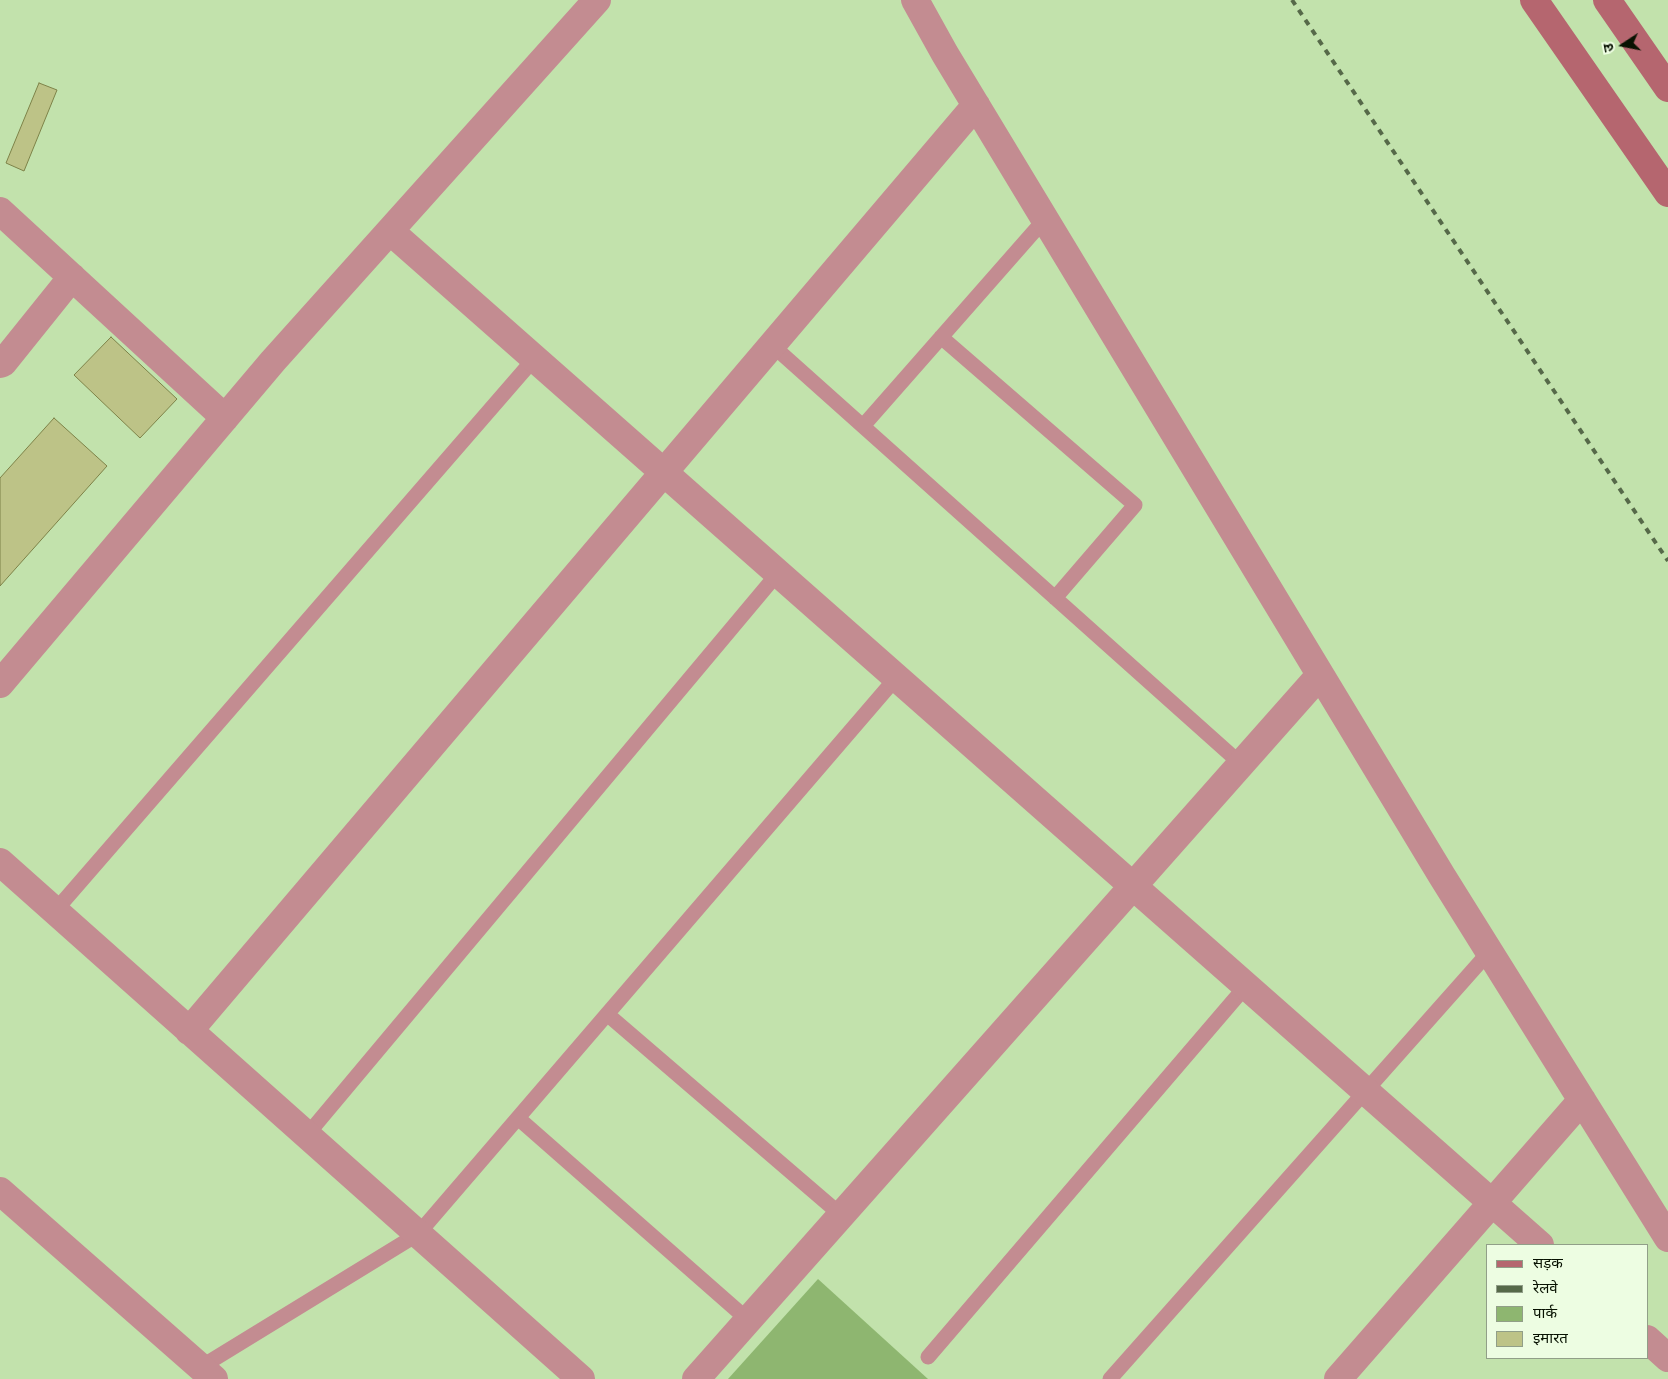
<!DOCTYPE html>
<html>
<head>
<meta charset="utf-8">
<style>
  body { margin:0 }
  #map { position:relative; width:1668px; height:1379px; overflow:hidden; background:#c2e2ac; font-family:"DM Sans","Noto Sans Devanagari",sans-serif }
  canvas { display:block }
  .legend { position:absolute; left:1486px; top:1244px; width:162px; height:115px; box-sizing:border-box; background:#edfde2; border:1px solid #919f88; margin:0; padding:6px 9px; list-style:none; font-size:15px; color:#081202 }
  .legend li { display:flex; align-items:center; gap:10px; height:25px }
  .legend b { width:25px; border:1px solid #919f88 }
  .north { position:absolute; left:1598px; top:20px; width:50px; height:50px; -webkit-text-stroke:4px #edfde2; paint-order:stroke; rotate:259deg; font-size:14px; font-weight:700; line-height:20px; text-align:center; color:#081202 }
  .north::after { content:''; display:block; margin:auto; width:18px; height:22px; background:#081202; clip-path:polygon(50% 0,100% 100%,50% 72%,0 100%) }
</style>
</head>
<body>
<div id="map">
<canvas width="1668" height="1379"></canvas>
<ul class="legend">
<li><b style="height:6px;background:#b5666f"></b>सड़क</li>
<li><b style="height:6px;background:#566949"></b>रेलवे</li>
<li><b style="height:14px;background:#8eb670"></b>पार्क</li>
<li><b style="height:14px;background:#bdc387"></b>इमारत</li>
</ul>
<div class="north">उ</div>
</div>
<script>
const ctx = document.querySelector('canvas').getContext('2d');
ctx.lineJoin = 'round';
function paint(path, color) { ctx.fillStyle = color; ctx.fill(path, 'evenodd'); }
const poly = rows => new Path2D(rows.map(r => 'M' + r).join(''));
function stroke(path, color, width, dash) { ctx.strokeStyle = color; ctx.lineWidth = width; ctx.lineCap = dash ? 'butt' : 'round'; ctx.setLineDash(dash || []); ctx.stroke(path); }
paint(poly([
  [818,1279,928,1379,728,1379]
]), '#8eb670');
const building = poly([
  [39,83,57,90,24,171,6,163,39,83],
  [111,337,177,399,140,438,74,375,111,337],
  [54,418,107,466,0,586,0,478,54,418]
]);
paint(building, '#bdc387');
stroke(building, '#7d8248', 1);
stroke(poly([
  [941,337,1135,505,1055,598],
  [772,345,1241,764],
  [863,426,1045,219],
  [55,911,534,359],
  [607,1014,841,1215],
  [518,1118,748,1320],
  [307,1135,778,573],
  [928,1357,1246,986],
  [201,1367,418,1234,896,678],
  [1110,1379,1489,952]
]), '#c38c91', 15);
stroke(poly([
  [915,0,945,54,1442,876,1668,1238],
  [0,211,225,418],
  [390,231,1540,1245],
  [0,364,3,363,72,277],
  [0,684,273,361,597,0],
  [0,862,581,1379],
  [189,1031,976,105],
  [0,1191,214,1379],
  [1647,1339,1668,1358],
  [696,1379,1320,675],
  [1338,1379,1582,1100]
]), '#c38c91', 28);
stroke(poly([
  [1534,0,1668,193],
  [1607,0,1668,88]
]), '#b5666f', 28);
stroke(poly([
  [1292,0,1668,561]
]), '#566949', 4, [6, 6]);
</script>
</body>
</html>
